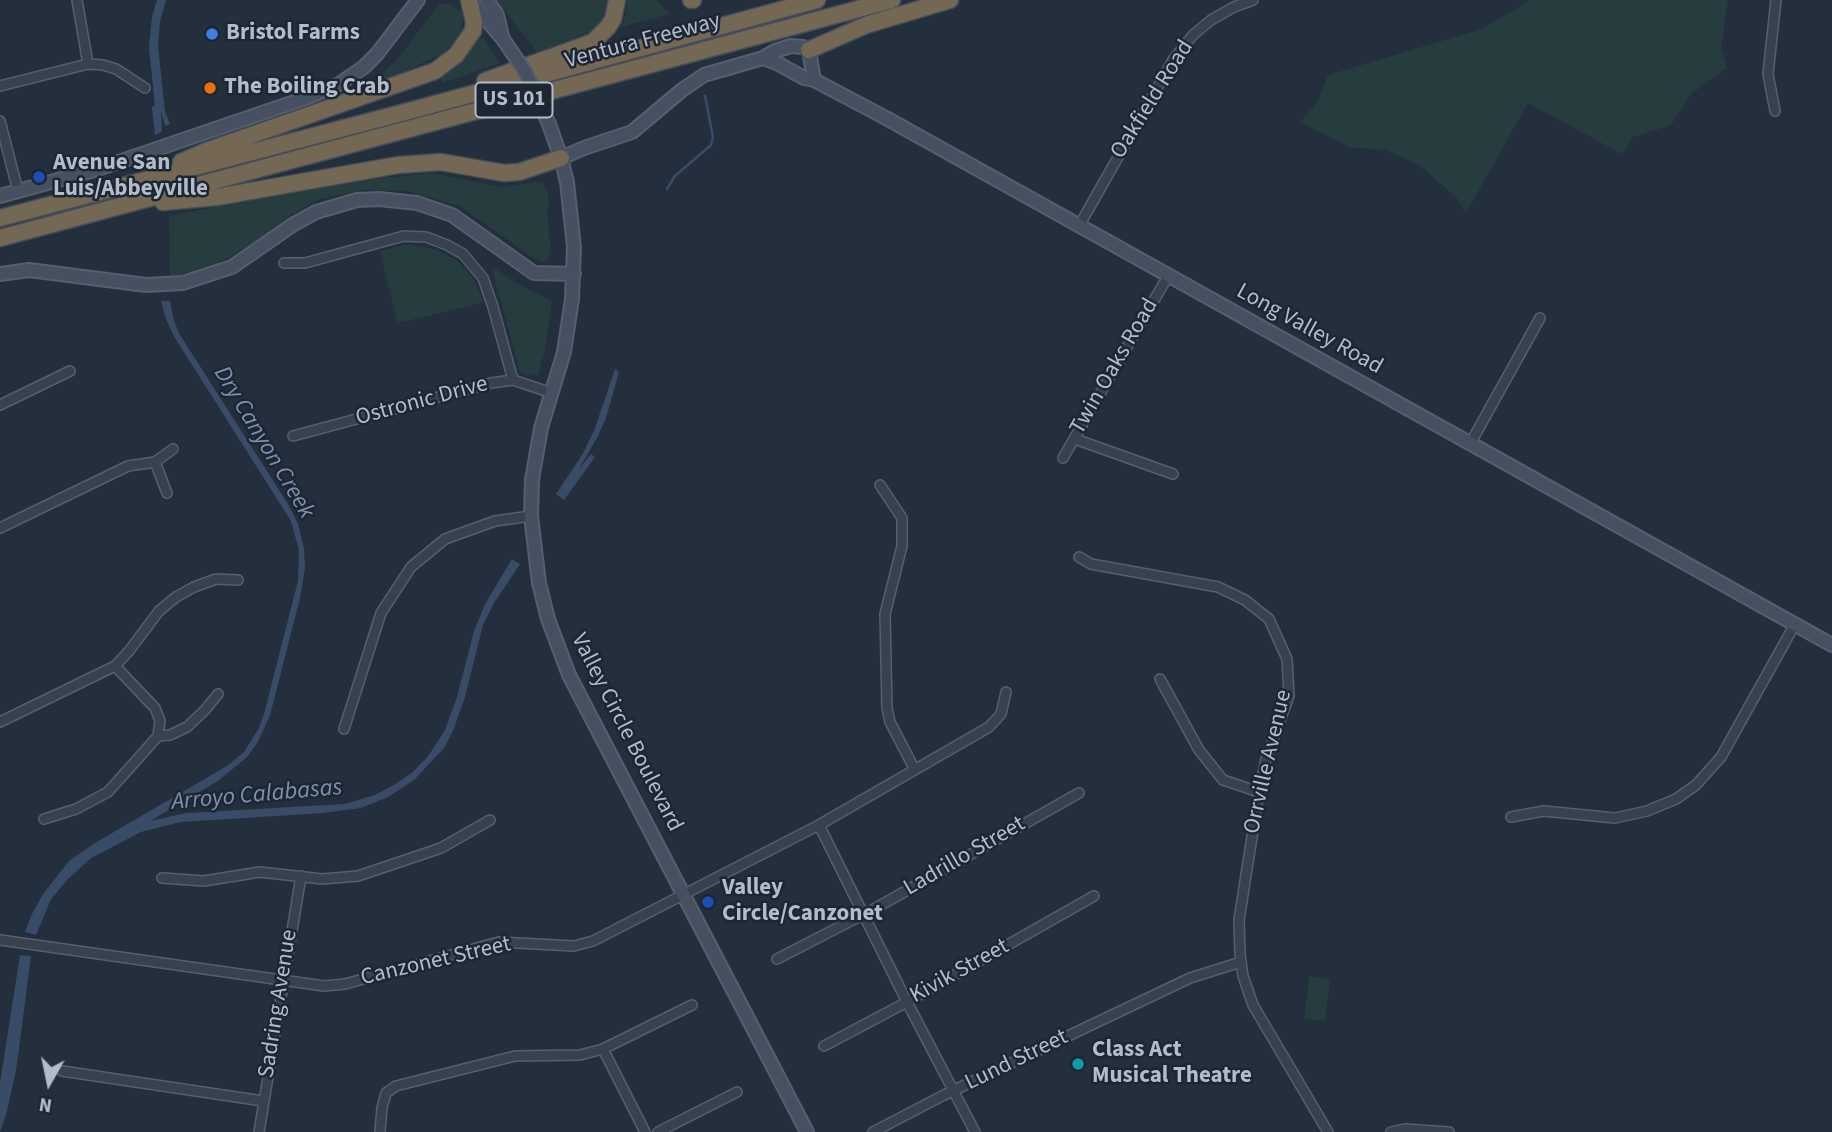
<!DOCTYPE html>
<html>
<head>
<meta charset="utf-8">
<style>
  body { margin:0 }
  #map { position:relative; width:1832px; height:1132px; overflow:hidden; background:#242f3e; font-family:"Source Sans 3",sans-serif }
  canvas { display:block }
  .north { position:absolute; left:14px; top:1048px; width:70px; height:70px; -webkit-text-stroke:5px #1d2633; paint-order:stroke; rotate:189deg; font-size:19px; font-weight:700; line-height:28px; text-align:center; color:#b4bcc9 }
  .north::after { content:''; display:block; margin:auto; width:24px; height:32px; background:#b4bcc9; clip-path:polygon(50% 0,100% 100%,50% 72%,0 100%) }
</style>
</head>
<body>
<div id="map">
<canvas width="1832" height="1132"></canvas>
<div class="north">N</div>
</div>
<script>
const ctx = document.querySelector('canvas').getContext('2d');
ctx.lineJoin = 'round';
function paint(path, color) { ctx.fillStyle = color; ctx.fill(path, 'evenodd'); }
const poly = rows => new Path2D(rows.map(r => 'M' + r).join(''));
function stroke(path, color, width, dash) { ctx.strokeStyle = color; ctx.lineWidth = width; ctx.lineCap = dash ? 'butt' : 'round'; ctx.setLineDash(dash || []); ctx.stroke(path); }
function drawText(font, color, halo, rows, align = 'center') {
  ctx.font = font + ' "Source Sans 3",sans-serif'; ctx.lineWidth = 5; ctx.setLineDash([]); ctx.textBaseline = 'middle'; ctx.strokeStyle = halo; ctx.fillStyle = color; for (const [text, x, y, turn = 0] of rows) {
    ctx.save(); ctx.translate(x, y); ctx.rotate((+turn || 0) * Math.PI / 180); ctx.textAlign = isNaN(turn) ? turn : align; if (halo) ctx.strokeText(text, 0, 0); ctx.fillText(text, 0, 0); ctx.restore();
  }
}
paint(poly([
  [496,0,609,0,610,6,600,28,537,52],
  [627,0,656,0,670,14,621,27,626,15],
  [1531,0,1728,0,1721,48,1727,68,1691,94,1671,125,1633,137,1622,154,1528,103,1466,213,1457,198,1419,165,1386,150,1350,147,1300,122,1317,103,1328,75,1482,29],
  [439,4,452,4,463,14,461,33,444,53,384,81,376,78,396,61],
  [479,38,484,38,500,63,443,83,439,75,460,60],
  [432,173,501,187,541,182,547,191,550,204,547,212,551,252,547,261,541,262,526,253,460,206,407,191,365,190,320,199,292,214,262,238,209,269,170,277,169,216,328,184],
  [403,245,414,245,437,250,458,261,474,280,484,302,398,323,380,251],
  [496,269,511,280,552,301,545,349,539,374,536,376,530,374,529,377,520,372,493,272],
  [1309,976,1330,979,1325,1021,1304,1019]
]), '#263c3f');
paint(poly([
  [157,0,166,0,160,21,158,46,165,112,170,124,165,126,161,111,162,132,155,135,152,107,155,106,149,47,152,17],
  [161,301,170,301,174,321,180,335,288,504,298,524,304,549,305,568,300,598,270,715,258,742,247,757,218,781,150,821,186,813,345,804,375,795,394,785,413,772,429,755,445,730,457,697,474,631,485,604,512,559,520,564,494,603,483,625,465,697,453,731,444,748,414,780,388,797,361,808,323,813,181,822,141,832,91,858,68,879,51,899,36,935,25,932,32,914,43,894,69,861,95,843,227,766,244,752,259,728,264,714,298,581,299,550,291,521,175,338,166,319],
  [615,369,619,372,606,418,598,436,579,469,591,454,595,457,564,500,556,494,582,455,594,431],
  [20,955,31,956,16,1071,6,1115,0,1132,0,1083]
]), '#394c67');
stroke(poly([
  [667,189,675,176,711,145,713,137,705,96]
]), '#394c67', 2.5);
const street = poly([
  [77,0,88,64],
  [0,86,88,64,103,65,116,69,145,88],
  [1775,111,1768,74,1776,0],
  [0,121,18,191],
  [1079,226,1173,60,1193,35,1211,20,1234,7,1253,0],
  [284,263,305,263,404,236,426,237,447,245,463,254,483,278,493,307,513,380],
  [0,405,70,371],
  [293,436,491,383,513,380,552,393],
  [1075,439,1173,474],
  [1470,444,1540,318],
  [1063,458,1168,276],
  [155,462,167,493],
  [880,485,902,518,902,546,885,614,887,708,890,722,915,770],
  [0,528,128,466,155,462,173,449],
  [1079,557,1091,564,1218,587,1245,600,1269,619,1287,659,1289,696,1266,759,1259,792,1239,920,1240,954,1243,976,1253,1005,1328,1132],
  [1160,679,1199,750,1223,780,1259,792],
  [0,722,115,666,129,651,159,611,176,597,194,587,216,579,238,580],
  [344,729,381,613,411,567,445,539,495,521,531,516],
  [158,736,170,735,187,727,205,710,218,694],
  [1511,817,1544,811,1615,818,1647,811,1676,799,1696,785,1721,757,1795,624],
  [44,819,76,809,108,792,158,736,160,721,155,708,115,666],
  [819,825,907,1002,975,1132],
  [162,878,204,881,260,872,322,879,358,876,441,848,490,820],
  [0,940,324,986,345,984,499,942,574,946,593,941,819,825,989,727,1001,714,1006,692],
  [777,959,874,909,1079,793],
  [824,1046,907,1002,1094,896],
  [603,1049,645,1132],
  [62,1071,263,1101],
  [259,1132,301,876],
  [380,1132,382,1108,386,1093,396,1086,515,1056,580,1055,603,1049,692,1005],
  [658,1132,737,1092],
  [873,1132,944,1095,1190,978,1241,962],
  [1391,1132,1405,1129,1449,1132]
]);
const secondary = poly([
  [470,0,503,39],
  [487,0,497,15,502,36],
  [809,50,814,80],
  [763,58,777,63,804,78,814,80,886,118,1832,645],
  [549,124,561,158,567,182,574,247,572,299,564,352,541,428,532,480,531,516,539,583,548,619,569,675,807,1132],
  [561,158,584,148,632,132,682,90,704,75,763,58,775,51,791,46,803,47,809,50],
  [0,196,98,169,306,98,339,84,364,67,377,54,418,0],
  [0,274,29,270,146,285,183,283,232,267,294,224,316,212,357,200,379,199,417,203,452,215,534,273,574,274]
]);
const highway = poly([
  [691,0,693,0],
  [809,50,866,25,950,0],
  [485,81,593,42,608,27,613,19,617,0],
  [181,162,206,151,435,71,456,55,473,31,474,22,469,0],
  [163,202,217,197,398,165,441,162,504,173,519,172,561,158],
  [0,218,413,110,817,0],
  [0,238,892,0]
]);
stroke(street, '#565f6c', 12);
stroke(secondary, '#565f6c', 16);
stroke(highway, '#434c59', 19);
stroke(street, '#38414e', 9);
stroke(secondary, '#465061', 12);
stroke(highway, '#746855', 16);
const secondaryBridge = poly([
  [503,39,526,73,549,124]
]);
stroke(secondaryBridge, '#565f6c', 16, []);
stroke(secondaryBridge, '#465061', 12);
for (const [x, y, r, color] of [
  [212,34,7,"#3f7fe0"],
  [210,88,7,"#e8710a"],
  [39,177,7,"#1a4fb4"],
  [708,902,7,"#1a4fb4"],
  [1078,1064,7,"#0f9aa8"]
]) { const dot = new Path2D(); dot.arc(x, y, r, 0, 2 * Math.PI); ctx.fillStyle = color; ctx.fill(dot); stroke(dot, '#1d2633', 2.5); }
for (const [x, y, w] of [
  [514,100,77]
]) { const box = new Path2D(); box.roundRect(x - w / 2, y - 17.5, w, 35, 5); ctx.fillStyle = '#1d2633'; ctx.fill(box); stroke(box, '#b4bcc9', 2); }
drawText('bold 21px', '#b4bcc9', null, [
  ["US 101",514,100]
]);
drawText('bold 23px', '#b4bcc9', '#1d2633', [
  ["Bristol Farms",226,34],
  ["The Boiling Crab",224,88],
  ["Avenue San",53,164],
  ["Luis/Abbeyville",53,190],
  ["Valley",722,889],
  ["Circle/Canzonet",722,915],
  ["Class Act",1092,1051],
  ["Musical Theatre",1092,1077]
], 'left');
drawText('23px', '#b4bcc9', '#1d2633', [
  ["Ventura Freeway",643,42,-15],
  ["Oakfield Road",1153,100,-58],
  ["Long Valley Road",1309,330,29],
  ["Twin Oaks Road",1115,367,-60],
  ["Ostronic Drive",422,402,-15],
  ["Valley Circle Boulevard",626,733,63],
  ["Orrville Avenue",1269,762,-77],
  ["Ladrillo Street",965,857,-30],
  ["Canzonet Street",436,962,-13],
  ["Kivik Street",960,972,-29],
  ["Sadring Avenue",279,1004,-81],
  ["Lund Street",1017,1061,-26]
]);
drawText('italic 24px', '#7c92b1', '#1d2633', [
  ["Dry Canyon Creek",263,443,59],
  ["Arroyo Calabasas",257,796,-5]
]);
</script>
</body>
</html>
